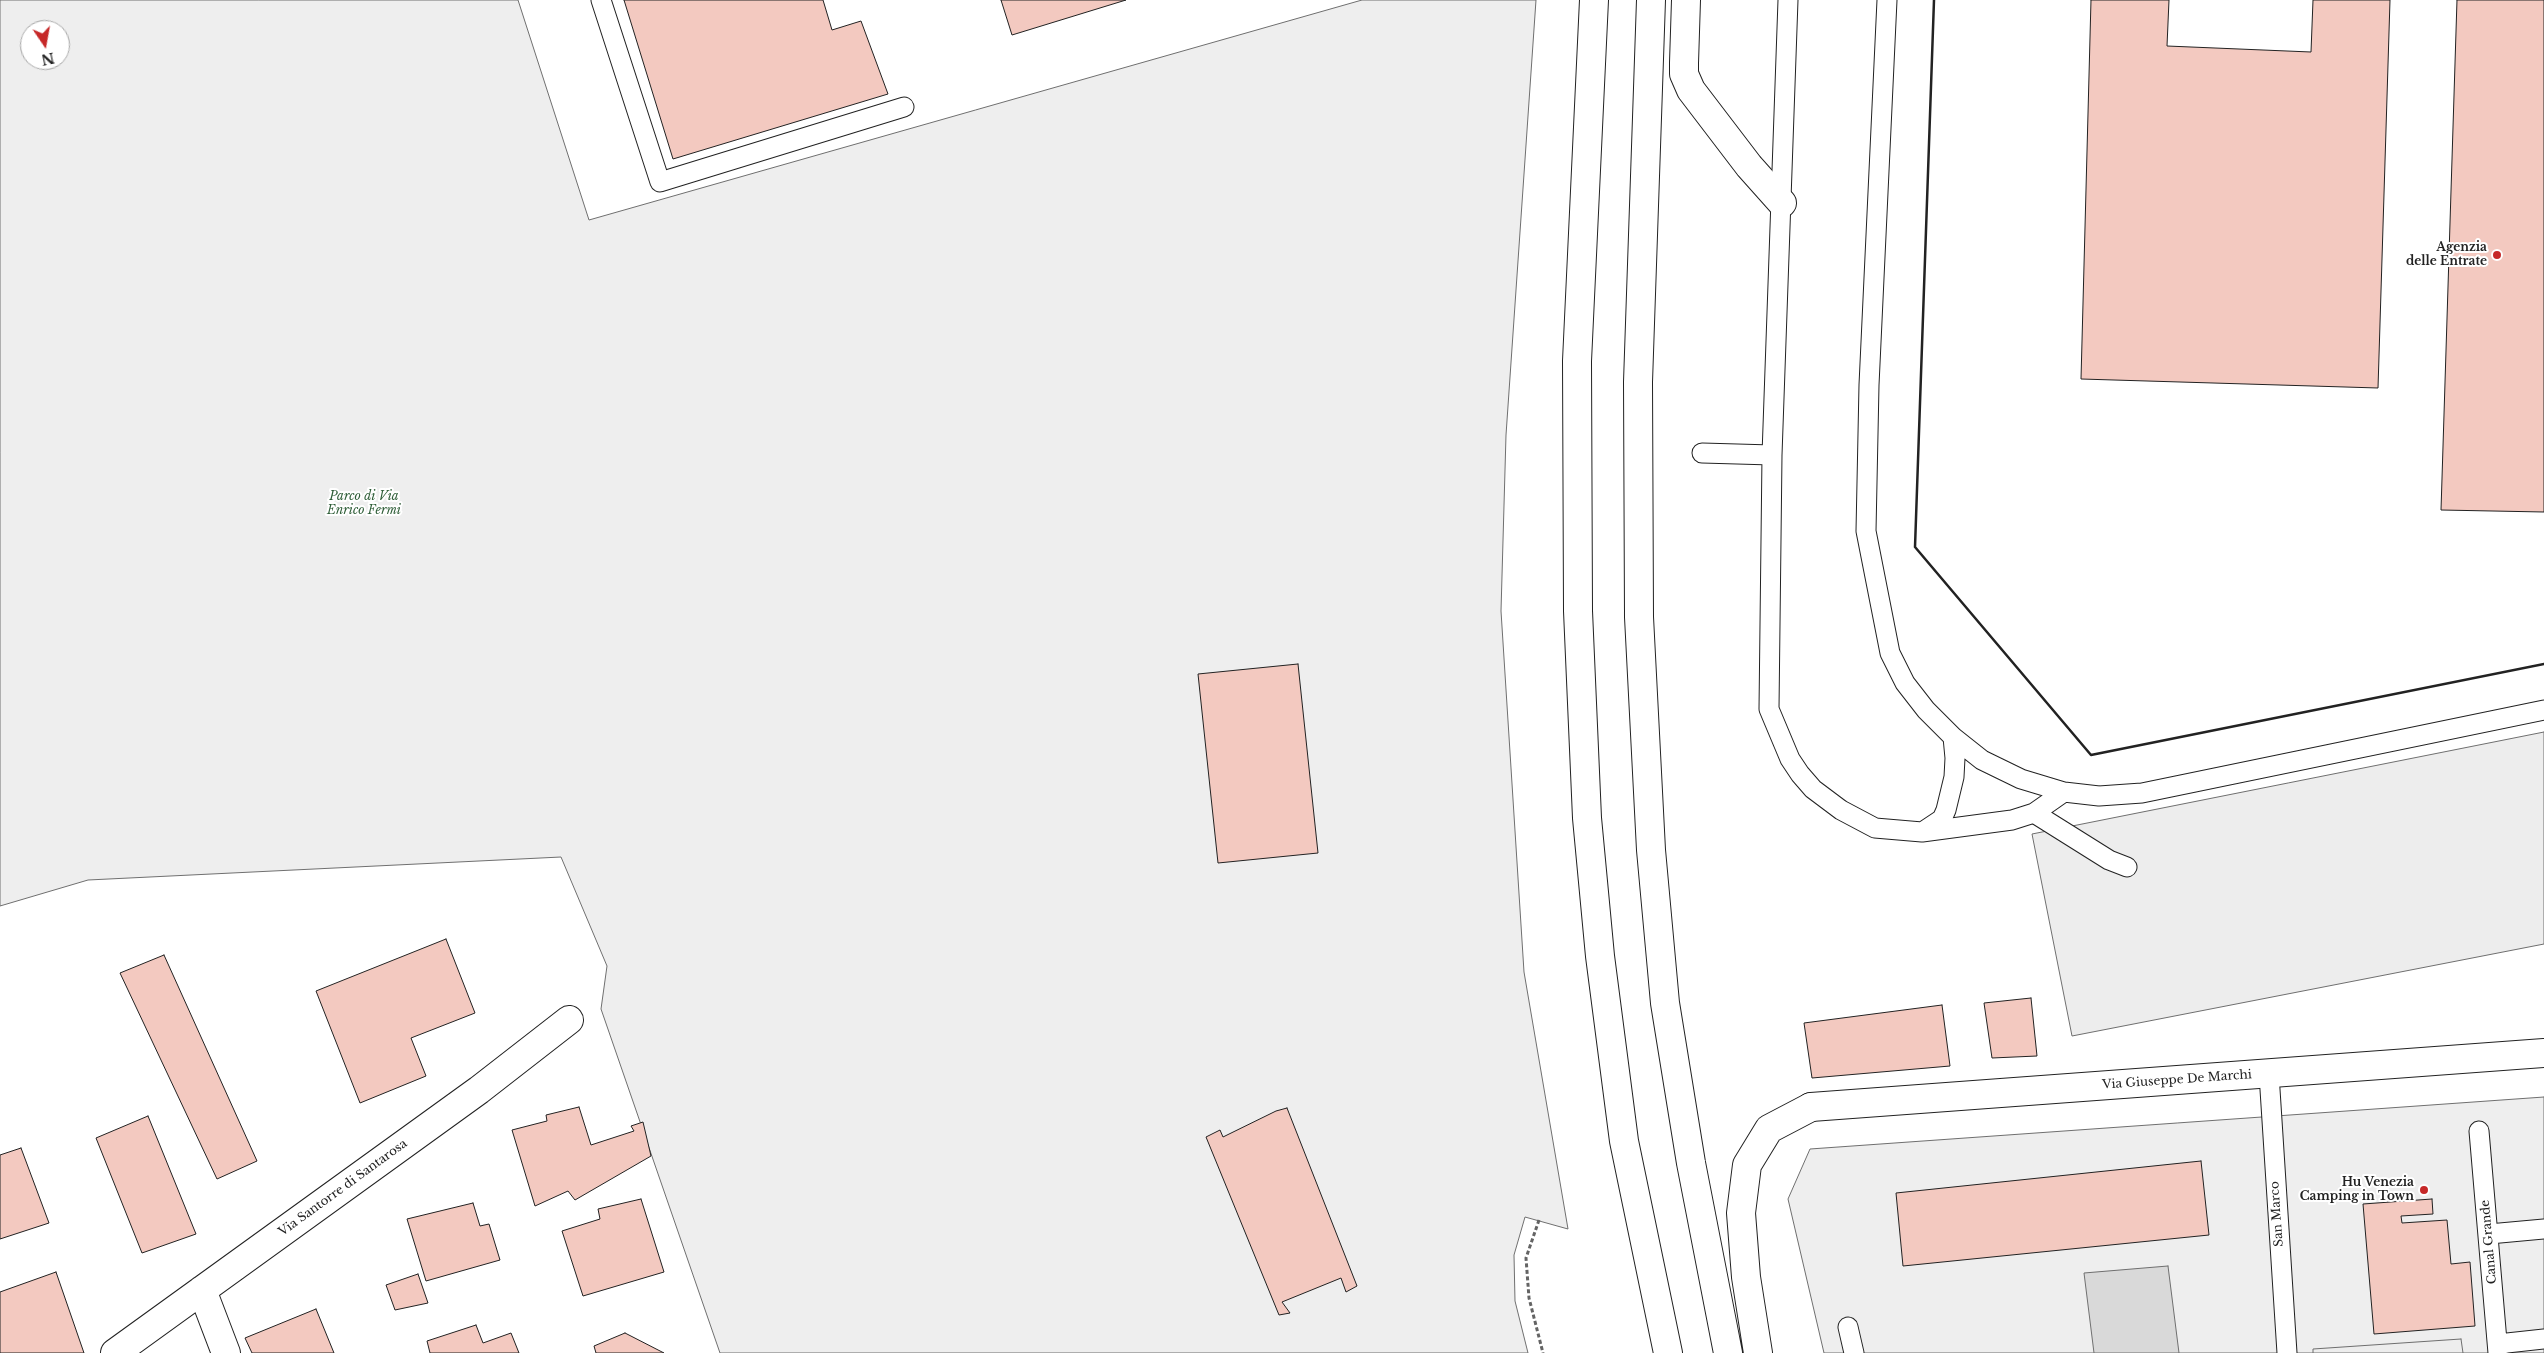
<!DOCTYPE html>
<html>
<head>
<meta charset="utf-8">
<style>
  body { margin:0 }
  #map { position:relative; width:2544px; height:1353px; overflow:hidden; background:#fff; font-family:"Libre Baskerville",serif }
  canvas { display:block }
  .north { position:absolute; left:20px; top:20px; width:50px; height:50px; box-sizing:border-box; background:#fff; border:1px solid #a7a7a7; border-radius:50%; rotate:168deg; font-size:14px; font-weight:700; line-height:20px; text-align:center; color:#222 }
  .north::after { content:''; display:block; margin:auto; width:18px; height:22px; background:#c62828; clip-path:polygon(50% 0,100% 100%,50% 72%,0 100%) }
</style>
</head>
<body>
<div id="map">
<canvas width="2544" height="1353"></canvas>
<div class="north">N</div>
</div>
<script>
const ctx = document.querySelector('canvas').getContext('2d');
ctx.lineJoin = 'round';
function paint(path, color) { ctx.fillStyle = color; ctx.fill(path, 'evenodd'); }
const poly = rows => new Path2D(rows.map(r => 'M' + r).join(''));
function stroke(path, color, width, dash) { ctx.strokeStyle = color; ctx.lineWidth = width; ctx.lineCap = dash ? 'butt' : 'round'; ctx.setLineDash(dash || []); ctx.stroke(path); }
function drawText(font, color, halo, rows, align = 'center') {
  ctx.font = font + ' "Libre Baskerville",serif'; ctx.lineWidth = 4; ctx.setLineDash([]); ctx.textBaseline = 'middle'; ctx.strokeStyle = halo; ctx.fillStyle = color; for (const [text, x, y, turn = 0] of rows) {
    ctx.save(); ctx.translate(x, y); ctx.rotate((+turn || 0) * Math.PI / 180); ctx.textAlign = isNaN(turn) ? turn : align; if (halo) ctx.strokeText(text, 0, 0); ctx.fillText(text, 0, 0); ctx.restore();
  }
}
const green = poly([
  [0,0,518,0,589,220,1362,0,1536,0,1506,435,1501,611,1524,972,1568,1229,1525,1217,1514,1255,1515,1301,1528,1353,720,1353,601,1009,607,966,561,857,88,880,0,906,0,0],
  [30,30,60,30,60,60,30,60,30,30],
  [2544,1097,2544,1353,1824,1353,1788,1199,1810,1149,2544,1097]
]);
paint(green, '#eee');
stroke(green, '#6f6f6f', 1);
const parking = poly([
  [2544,732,2544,944,2072,1036,2032,834,2544,732],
  [2461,1339,2463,1353,2313,1353,2313,1349,2461,1339]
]);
paint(parking, '#ededed');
stroke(parking, '#6f6f6f', 1);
const water = poly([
  [2168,1266,2179,1353,2094,1353,2084,1273,2168,1266]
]);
paint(water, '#d9d9d9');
stroke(water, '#6f6f6f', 1);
const building = poly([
  [624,0,823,0,832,30,861,21,888,94,673,159,624,0],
  [1001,0,1126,0,1012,35,1001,0],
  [2091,0,2169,0,2167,46,2311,52,2313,0,2390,0,2378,388,2081,379,2091,0],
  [2457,0,2544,0,2544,512,2441,510,2457,0],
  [1298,664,1318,853,1218,863,1198,674,1298,664],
  [446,939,475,1013,411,1038,426,1076,360,1103,316,991,446,939],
  [164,955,257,1161,217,1179,120,973,164,955],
  [2031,998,2037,1056,1992,1058,1984,1003,2031,998],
  [1942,1005,1950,1066,1812,1078,1804,1023,1942,1005],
  [579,1107,591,1145,634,1131,631,1126,643,1122,651,1156,575,1200,568,1191,535,1206,512,1130,547,1121,546,1115,579,1107],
  [1287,1108,1357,1286,1346,1292,1341,1278,1282,1302,1290,1313,1279,1315,1206,1137,1220,1130,1223,1137,1276,1111,1287,1108],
  [148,1116,196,1234,142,1253,96,1138,148,1116],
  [21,1148,49,1223,0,1239,0,1155,21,1148],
  [2201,1161,2209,1235,1903,1266,1896,1193,2201,1161],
  [641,1199,664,1272,583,1296,562,1231,600,1219,598,1209,641,1199],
  [2432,1199,2433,1214,2401,1216,2402,1223,2447,1220,2451,1264,2470,1262,2475,1326,2374,1334,2363,1204,2432,1199],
  [473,1203,480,1226,489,1224,500,1260,426,1281,407,1219,473,1203],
  [56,1272,84,1353,0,1353,0,1292,56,1272],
  [418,1274,428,1303,395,1310,386,1285,418,1274],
  [316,1309,334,1353,252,1353,245,1338,316,1309],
  [476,1325,483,1343,511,1333,519,1353,430,1353,427,1341,476,1325],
  [625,1333,664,1353,596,1353,594,1346,625,1333]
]);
paint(building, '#f3c9c0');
stroke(building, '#222', 1);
const lane = poly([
  [601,0,660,182,904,107],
  [1788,0,1772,455,1769,709,1790,759,1800,774,1813,789,1841,810,1875,828,1922,832,2012,820,2034,813,2064,792],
  [1887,0,1869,385,1866,531,1890,653,1905,683,1926,710,1953,737,1982,760,2021,779,2064,792,2099,796,2142,793,2544,710],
  [1702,453,1772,455],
  [2034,813,2109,860,2127,867],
  [1924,831,1942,819,1946,810,1954,777,1955,758,1953,737],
  [2269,1074,2287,1353],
  [2479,1131,2498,1353],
  [2489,1234,2544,1229],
  [1848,1327,1854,1353],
  [2498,1344,2544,1339]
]);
const street = poly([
  [1811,1107,2544,1053],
  [202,1290,226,1353],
  [115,1353,479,1090,569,1020]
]);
const primary = poly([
  [1594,0,1577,361,1578,611,1587,818,1600,956,1624,1141,1668,1353],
  [1651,0,1638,382,1639,617,1651,850,1665,1003,1691,1163,1728,1353],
  [1686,0,1684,63,1684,74,1691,90,1749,166,1782,203],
  [1758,1353,1746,1277,1741,1213,1747,1165,1769,1129,1811,1107]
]);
stroke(lane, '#222', 21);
stroke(street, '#222', 30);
stroke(primary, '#222', 30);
stroke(poly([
  [1539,1220,1526,1258,1529,1298,1543,1353]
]), '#646464', 3, [4, 2.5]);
stroke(lane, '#fff', 19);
stroke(street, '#fff', 28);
stroke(primary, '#fff', 28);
stroke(poly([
  [1934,0,1915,547,2091,755,2544,664]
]), '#222', 2.5);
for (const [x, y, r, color] of [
  [2497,255,5,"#c62828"],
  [2424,1190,5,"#c62828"]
]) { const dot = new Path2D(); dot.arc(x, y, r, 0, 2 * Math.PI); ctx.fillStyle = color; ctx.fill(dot); stroke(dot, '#fff', 2); }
drawText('bold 12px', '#222', '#fff', [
  ["Agenzia",2487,248],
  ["delle Entrate",2487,262],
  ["Hu Venezia",2414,1183],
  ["Camping in Town",2414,1197]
], 'right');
drawText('italic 12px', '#2f5e38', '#fff', [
  ["Parco di Via",364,497],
  ["Enrico Fermi",364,511]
]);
drawText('12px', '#222', '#fff', [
  ["Via Giuseppe De Marchi",2177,1080,-4],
  ["Via Santorre di Santarosa",343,1188,-36],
  ["San Marco",2277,1214,-94],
  ["Canal Grande",2489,1242,-95]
]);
</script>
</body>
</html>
